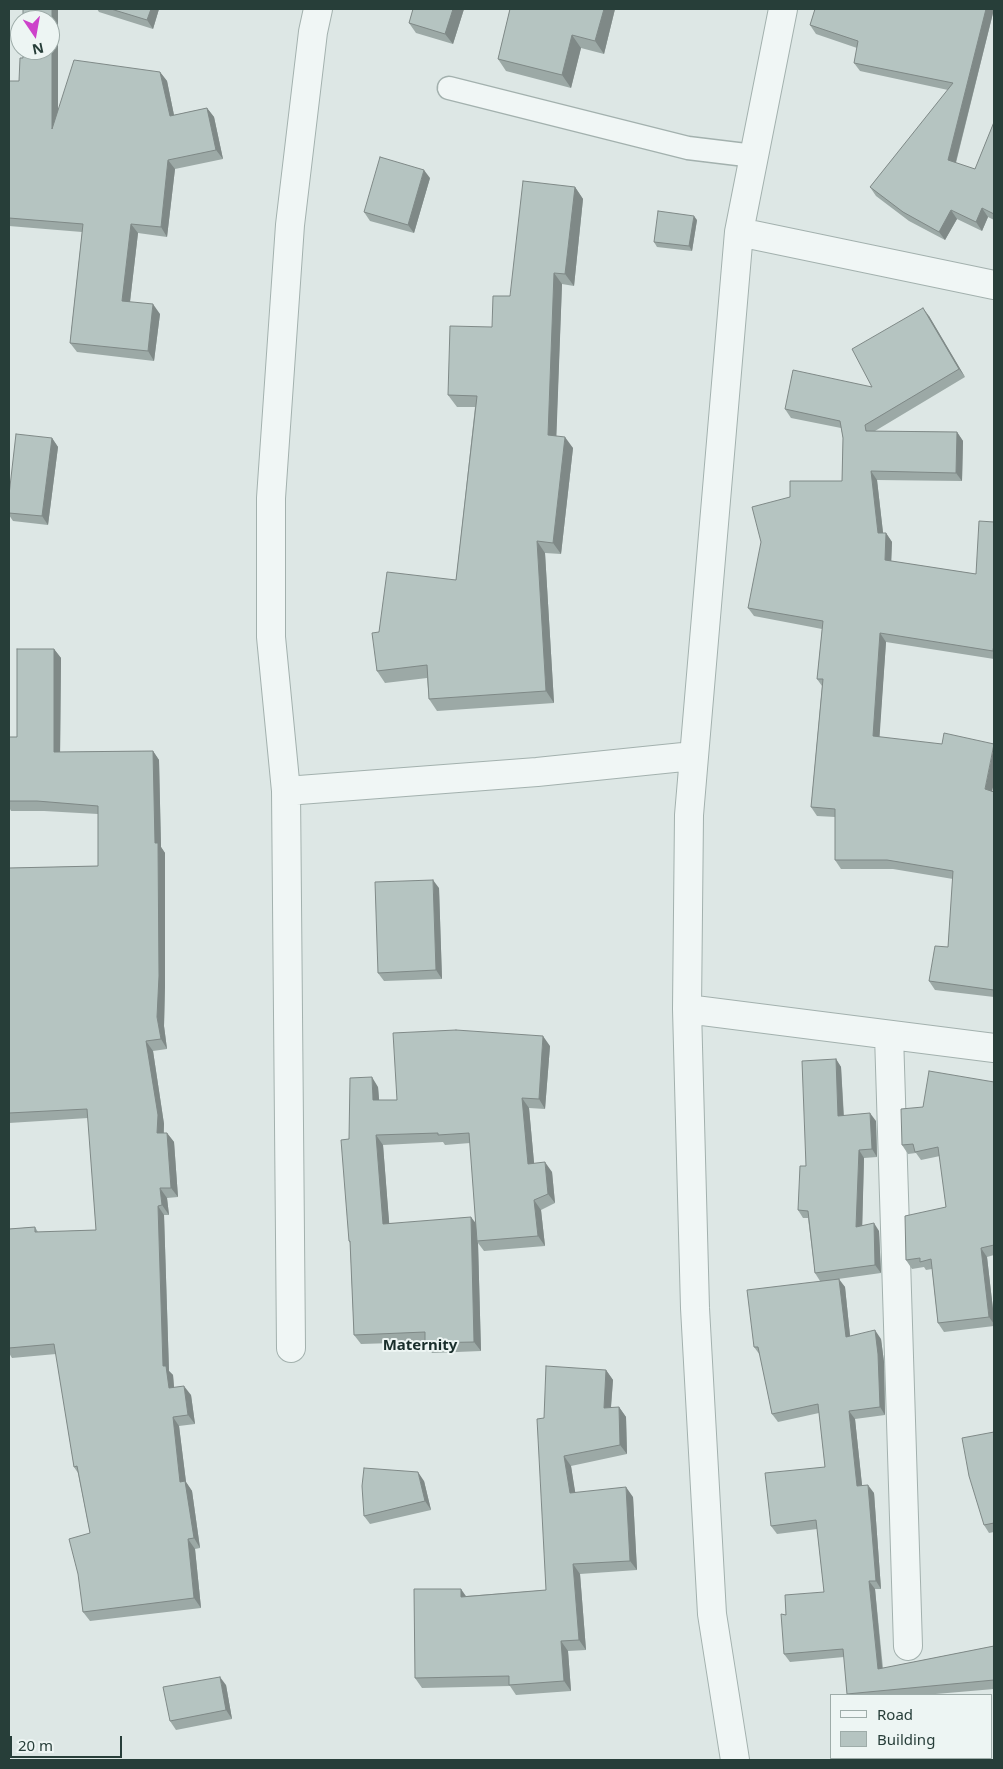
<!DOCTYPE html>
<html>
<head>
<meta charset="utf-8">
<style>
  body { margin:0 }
  #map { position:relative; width:1003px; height:1769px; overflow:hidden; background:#dde7e5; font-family:"Noto Sans",sans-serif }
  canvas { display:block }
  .frame { position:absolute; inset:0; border:10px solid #273e39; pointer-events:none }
  .legend { position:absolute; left:830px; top:1694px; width:162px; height:65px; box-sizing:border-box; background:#edf5f3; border:1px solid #9eaca9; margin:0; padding:6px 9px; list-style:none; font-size:15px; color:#273e39 }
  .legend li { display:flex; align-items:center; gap:10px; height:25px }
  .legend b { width:25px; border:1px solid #9eaca9 }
  .north { position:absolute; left:10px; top:10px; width:50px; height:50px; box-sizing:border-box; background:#edf5f3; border:1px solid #9eaca9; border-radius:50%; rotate:168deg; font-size:14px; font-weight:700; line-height:20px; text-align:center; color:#273e39 }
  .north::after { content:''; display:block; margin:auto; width:18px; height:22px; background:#cd42ca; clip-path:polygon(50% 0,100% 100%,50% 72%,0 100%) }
  .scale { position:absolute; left:10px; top:1736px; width:112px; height:22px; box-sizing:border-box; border:2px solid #273e39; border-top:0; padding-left:6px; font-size:15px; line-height:18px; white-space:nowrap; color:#273e39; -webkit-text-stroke:4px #edf5f3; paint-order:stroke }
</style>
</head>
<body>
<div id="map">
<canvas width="1003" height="1769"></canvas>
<div class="frame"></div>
<ul class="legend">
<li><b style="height:6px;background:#f0f6f5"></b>Road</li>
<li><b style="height:14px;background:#b5c4c1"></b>Building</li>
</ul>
<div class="north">N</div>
<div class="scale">20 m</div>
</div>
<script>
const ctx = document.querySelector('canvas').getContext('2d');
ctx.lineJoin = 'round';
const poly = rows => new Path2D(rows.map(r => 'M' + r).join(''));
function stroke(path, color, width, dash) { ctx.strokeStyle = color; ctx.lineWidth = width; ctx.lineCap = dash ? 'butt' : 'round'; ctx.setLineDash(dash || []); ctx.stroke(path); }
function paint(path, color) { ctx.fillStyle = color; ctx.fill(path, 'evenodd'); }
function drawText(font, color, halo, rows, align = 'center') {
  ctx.font = font + ' "Noto Sans",sans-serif'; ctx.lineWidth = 4; ctx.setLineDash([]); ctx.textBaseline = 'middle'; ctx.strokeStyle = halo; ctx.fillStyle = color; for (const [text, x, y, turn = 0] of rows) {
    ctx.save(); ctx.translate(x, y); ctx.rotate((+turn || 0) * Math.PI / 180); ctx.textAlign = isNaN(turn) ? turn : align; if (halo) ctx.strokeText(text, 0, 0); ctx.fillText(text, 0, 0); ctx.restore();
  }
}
const lane = poly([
  [449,88,688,148,754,156]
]);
const street = poly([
  [739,232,994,285],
  [286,791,271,637,271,498,290,225,313,32,318,9],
  [687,1009,994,1048],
  [889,1035,908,1646],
  [291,1348,286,791,537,772,693,756],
  [735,1760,712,1614,695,1308,687,1009,689,815,739,232,783,9]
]);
stroke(lane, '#a3b1ae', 25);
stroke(street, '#a3b1ae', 30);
stroke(lane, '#f0f6f5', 22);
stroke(street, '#f0f6f5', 28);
paint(poly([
  [58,9,58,109,160,72,167,81,174,115,207,108,214,117,223,159,175,169,167,237,138,233,130,302,160,314,154,361,77,352,70,343,82,232,9,226,9,81,19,81,23,58],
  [97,9,159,9,153,29,99,12],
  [413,9,464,9,453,44,416,33,409,23],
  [510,9,615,9,604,54,581,48,571,88,506,71,498,59],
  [815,9,994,9,956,163,975,169,994,122,994,220,988,217,982,231,957,219,945,240,909,221,876,196,870,187,948,90,860,71,854,63,857,48,816,34,810,25],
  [430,178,414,233,370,221,364,212],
  [575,187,583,199,574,286,562,284,556,436,573,448,561,554,545,553,554,703,437,711,429,699,427,678,385,683,377,671,379,632,456,580,475,407,457,407,448,395,492,327,510,296],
  [697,220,692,251,657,247,654,242],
  [929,316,965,377,875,431,957,432,963,441,962,481,877,480,883,533,886,533,892,542,891,561,976,574,994,522,994,659,886,642,879,737,994,792,994,997,935,990,929,981,948,947,953,879,893,869,841,869,835,860,835,817,817,816,811,807,822,686,817,679,822,629,754,616,748,608,790,497,842,481,843,438,841,428,791,418,785,409,872,387],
  [52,438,58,447,48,525,13,521,9,515,9,495],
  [54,649,61,658,60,752,153,751,159,760,161,847,165,853,165,985,164,1026,167,1049,153,1051,164,1124,164,1133,167,1133,174,1142,178,1197,167,1198,169,1215,164,1215,169,1371,173,1375,174,1388,191,1395,195,1424,179,1426,186,1482,192,1491,200,1548,195,1549,201,1608,90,1621,83,1612,90,1533,78,1473,74,1467,56,1354,12,1358,9,1353,9,1229,35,1227,38,1232,96,1230,88,1118,9,1123,9,868,98,866,98,814,44,811,11,811,9,807,9,737,17,737],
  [439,888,442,979,384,981,378,973],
  [550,1046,545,1109,529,1108,534,1163,552,1172,555,1203,541,1210,545,1246,484,1251,478,1243,481,1351,432,1353,425,1342,361,1344,354,1335,350,1243,349,1241,349,1139,378,1087,379,1100,397,1100],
  [443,1142,445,1145,470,1143,476,1224,389,1223,383,1145],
  [836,1059,841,1067,844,1116,876,1121,877,1157,864,1158,862,1226,879,1231,881,1273,838,1279,845,1287,850,1336,881,1339,884,1362,885,1415,855,1419,862,1486,874,1493,881,1589,875,1589,883,1668,994,1646,994,1689,924,1695,848,1695,847,1694,844,1657,790,1662,784,1654,786,1615,824,1592,817,1529,777,1534,771,1526,825,1467,819,1413,778,1422,772,1414,760,1355,754,1347,820,1281,815,1273,808,1218,803,1218,798,1210,806,1166],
  [994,1082,994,1255,987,1257,994,1318,994,1326,944,1332,938,1323,932,1269,926,1270,924,1267,912,1269,906,1260,946,1207,940,1156,921,1160,916,1153,908,1154,902,1145,923,1107],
  [606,1370,613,1380,611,1408,619,1407,626,1417,627,1454,571,1466,575,1493,633,1497,637,1570,580,1574,586,1650,568,1651,571,1691,516,1695,510,1686,422,1688,415,1678,466,1596,546,1590,544,1418],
  [994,1432,994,1532,989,1533,984,1525],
  [424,1481,431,1510,370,1524,364,1516],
  [226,1685,232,1719,176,1730,170,1721],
  [851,1758,938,1758,932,1760,845,1760]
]), '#9ca9a6');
paint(poly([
  [52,9,58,9,58,138,52,129],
  [151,9,159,9,153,29,147,20],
  [453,9,464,9,453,44,445,34],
  [604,9,615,9,604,54,595,41],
  [986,9,994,9,954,169,948,160],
  [572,35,581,48,571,88,562,75],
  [160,72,167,81,176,125,170,116],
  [207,108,214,117,223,159,216,150],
  [168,160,175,169,167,237,161,227],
  [424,170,430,178,414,233,408,225],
  [575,187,583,199,574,286,565,274],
  [982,208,988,217,982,231,976,222],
  [951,210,957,219,945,240,939,232],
  [694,216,697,220,692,251,689,246],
  [131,224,138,233,129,310,122,301],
  [554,273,562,284,556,447,548,435],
  [153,304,160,314,154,361,148,351],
  [923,308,929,316,965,377,959,369],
  [957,432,963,441,962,481,956,473],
  [565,437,573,448,561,554,553,543],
  [52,438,58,447,48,525,42,516],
  [871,471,877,480,884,541,878,533],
  [886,533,892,542,891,568,885,560],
  [537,541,545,553,554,703,546,691],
  [880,633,886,642,879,745,873,736],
  [54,649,61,658,60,762,54,752],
  [994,745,994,782,991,798,985,789],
  [153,751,159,760,161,847,165,853,165,985,164,1026,167,1049,161,1039,157,1017],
  [433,880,439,888,442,979,436,970],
  [543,1036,550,1046,545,1109,539,1099],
  [146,1041,153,1051,164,1124,163,1142,157,1133],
  [836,1059,841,1067,844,1124,838,1116],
  [372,1077,378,1087,380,1110,373,1100],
  [522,1098,529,1108,535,1173,528,1164],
  [870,1113,876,1121,877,1157,872,1149],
  [167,1133,174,1142,178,1197,171,1188],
  [376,1135,383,1145,390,1233,383,1224],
  [859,1150,864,1158,862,1235,856,1227],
  [545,1162,552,1172,555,1203,548,1194],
  [160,1188,167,1198,169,1215,162,1205],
  [534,1200,541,1210,545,1246,538,1236],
  [158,1206,164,1215,169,1371,173,1375,175,1398,169,1388,163,1366],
  [471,1217,478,1226,477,1241,478,1243,481,1351,474,1342],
  [874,1223,879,1231,881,1273,875,1265],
  [981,1248,987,1257,994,1318,994,1324,989,1317],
  [839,1279,845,1287,851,1345,846,1337],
  [875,1330,881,1339,884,1362,885,1415,880,1407],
  [606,1370,613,1380,610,1418,604,1408],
  [184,1386,191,1395,195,1424,188,1415],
  [619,1407,626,1417,627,1454,620,1445],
  [849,1411,855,1419,863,1494,857,1486],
  [173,1417,179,1426,186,1482,192,1491,200,1548,194,1538,180,1482],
  [564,1456,571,1466,577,1503,570,1493],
  [418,1472,424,1481,431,1510,425,1501],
  [868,1485,874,1493,881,1589,876,1581],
  [626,1487,633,1497,637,1570,630,1561],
  [188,1539,195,1549,201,1608,194,1598],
  [573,1564,580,1574,586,1650,579,1640],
  [869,1581,875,1589,883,1677,878,1669],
  [461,1589,468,1599,461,1597],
  [561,1641,568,1651,571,1691,564,1681],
  [220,1677,226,1685,232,1719,226,1710]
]), '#7f8987');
const building = poly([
  [23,9,52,9,52,129,74,60,160,72,170,116,207,108,216,150,168,160,161,227,131,224,122,301,153,304,148,351,70,343,83,224,9,218,9,81,19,81,20,58,23,58,23,50,50,50,50,20,23,20,23,9],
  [111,9,151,9,147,20,111,9],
  [413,9,453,9,445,34,409,23,413,9],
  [510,9,604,9,595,41,572,35,562,75,498,59,510,9],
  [815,9,986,9,948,160,975,169,994,122,994,214,982,208,976,222,951,210,939,232,903,212,870,187,953,83,854,63,858,41,810,25,815,9],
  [380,157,424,170,408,225,364,212,380,157],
  [523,181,575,187,565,274,554,273,548,435,565,437,553,543,537,541,546,691,429,699,427,665,377,671,372,633,379,632,387,572,456,580,477,396,448,395,450,326,492,327,493,296,510,296,523,181],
  [658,211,694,216,689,246,654,242,658,211],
  [923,308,959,369,865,425,866,431,957,432,956,473,871,471,878,533,886,533,885,560,976,574,979,521,994,522,994,644,993,651,880,633,873,736,942,744,944,733,994,744,985,789,994,792,994,990,929,981,935,946,948,947,953,871,887,860,835,860,835,809,811,807,823,679,817,679,823,621,748,608,761,542,752,507,790,497,790,481,842,481,843,438,840,421,785,409,793,370,872,387,852,349,923,308],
  [16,434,52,438,42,516,9,513,9,495,16,434],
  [17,649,54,649,54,752,153,751,155,843,158,843,159,976,157,1017,161,1039,146,1041,158,1115,157,1133,167,1133,171,1188,160,1188,162,1205,158,1206,163,1366,166,1366,169,1388,184,1386,188,1415,173,1417,180,1482,185,1481,194,1538,188,1539,194,1598,83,1612,78,1574,69,1539,90,1533,77,1466,74,1467,54,1344,9,1348,9,1229,35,1227,35,1232,96,1230,87,1109,9,1113,9,868,98,866,98,806,37,801,9,801,9,737,17,737,17,649],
  [433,880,436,970,378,973,375,882,433,880],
  [456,1030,543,1036,539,1099,522,1098,528,1164,545,1162,548,1194,534,1200,538,1236,477,1241,469,1133,438,1135,438,1133,376,1135,383,1224,471,1217,474,1342,425,1343,425,1332,354,1335,350,1241,349,1241,341,1140,349,1139,350,1078,372,1077,373,1100,397,1100,393,1033,456,1030],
  [836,1059,838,1116,870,1113,872,1149,859,1150,856,1227,874,1223,875,1265,815,1273,808,1211,798,1210,800,1166,806,1166,802,1061,836,1059],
  [929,1071,994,1082,994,1245,981,1248,989,1317,938,1323,931,1259,920,1262,920,1258,906,1260,905,1216,946,1207,938,1147,915,1152,913,1144,902,1145,901,1109,923,1107,929,1071],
  [839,1279,846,1337,875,1330,878,1354,880,1407,849,1411,857,1486,868,1485,876,1581,869,1581,878,1669,994,1646,994,1680,847,1694,843,1649,784,1654,781,1614,786,1615,785,1595,824,1592,816,1520,771,1526,765,1473,825,1467,818,1404,772,1414,758,1347,754,1347,747,1290,839,1279],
  [546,1366,606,1370,604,1408,619,1407,620,1445,564,1456,570,1493,626,1487,630,1561,573,1564,579,1640,561,1641,564,1681,509,1685,509,1676,415,1678,414,1589,461,1589,461,1597,546,1590,537,1419,544,1418,546,1366],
  [994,1432,994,1523,984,1525,969,1476,962,1438,994,1432],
  [364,1468,418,1472,425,1501,364,1516,362,1486,364,1468],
  [220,1677,226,1710,170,1721,163,1687,220,1677],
  [851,1758,924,1758,918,1760,845,1760,851,1758],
  [966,1758,976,1758,980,1760,965,1760,966,1758]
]);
paint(building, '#b5c4c1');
stroke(building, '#7f8987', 1);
drawText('bold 15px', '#192e2b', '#edf5f3', [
  ["Maternity",420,1346]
]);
</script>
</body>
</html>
